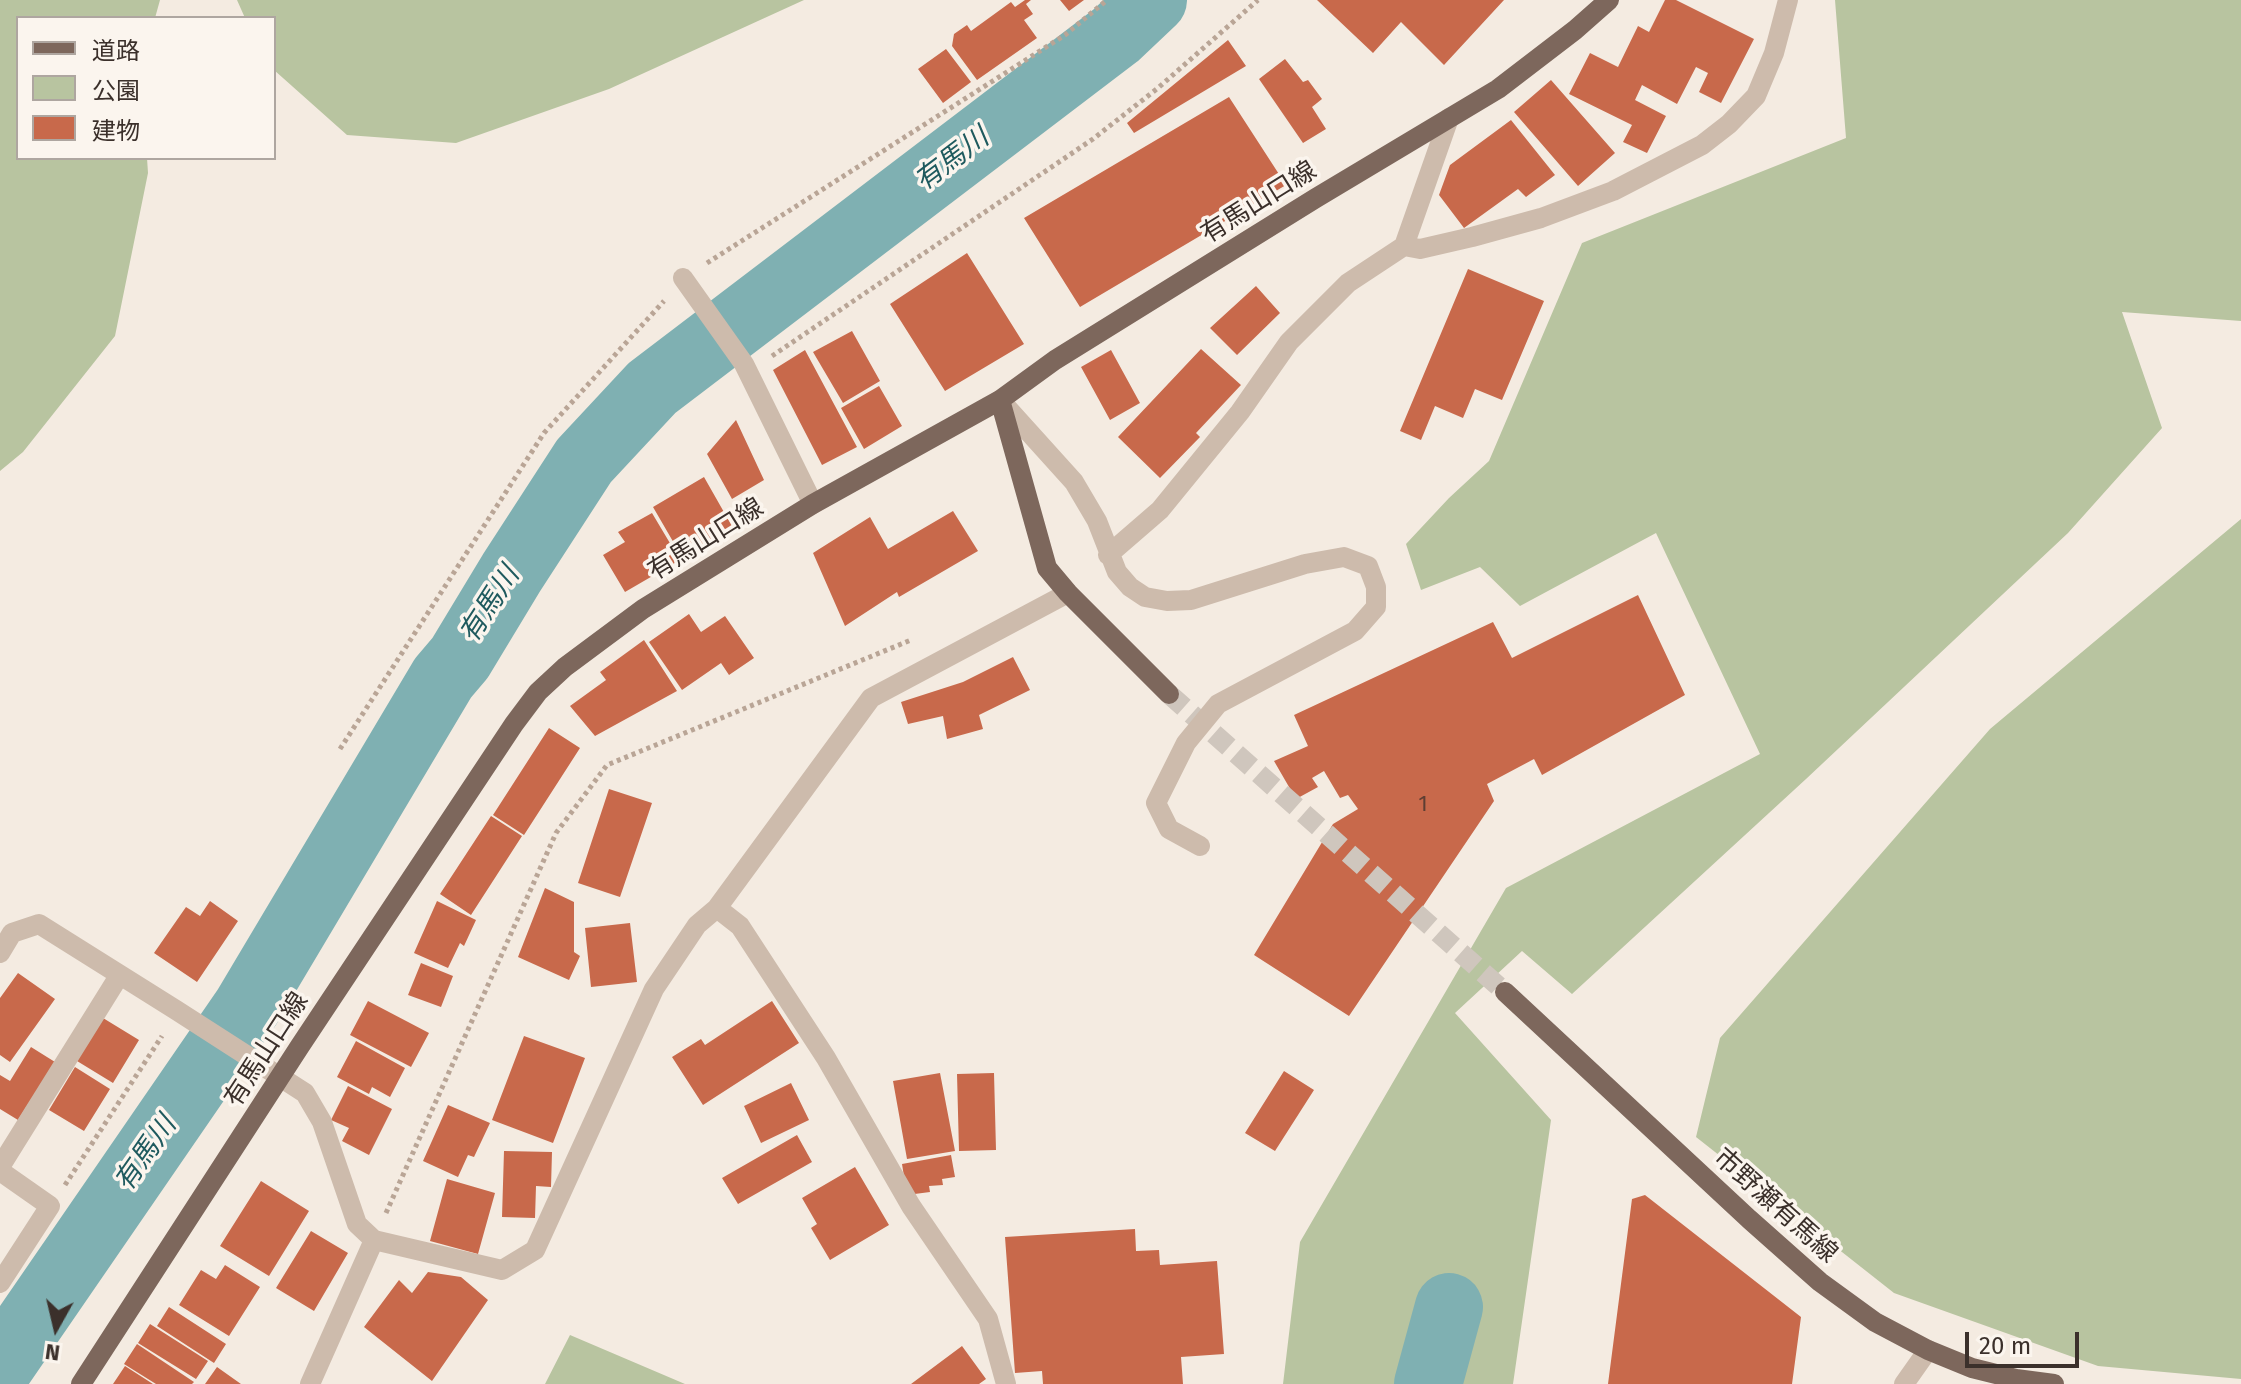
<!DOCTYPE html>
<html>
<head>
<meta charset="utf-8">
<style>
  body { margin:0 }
  #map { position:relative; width:2241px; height:1384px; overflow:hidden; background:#f4ebe1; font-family:"Fira Sans","Noto Sans JP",sans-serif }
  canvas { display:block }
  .legend { position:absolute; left:16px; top:16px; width:260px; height:144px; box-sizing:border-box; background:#fbf5ee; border:2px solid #aea6a0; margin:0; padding:10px 14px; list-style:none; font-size:24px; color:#3b302b }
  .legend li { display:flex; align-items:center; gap:16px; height:40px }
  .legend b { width:40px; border:2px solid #aea6a0 }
  .north { position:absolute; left:16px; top:1288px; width:80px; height:80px; -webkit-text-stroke:6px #fbf5ee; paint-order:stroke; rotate:188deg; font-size:22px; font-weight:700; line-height:32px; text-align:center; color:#3b302b }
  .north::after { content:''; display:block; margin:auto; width:28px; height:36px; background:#3b302b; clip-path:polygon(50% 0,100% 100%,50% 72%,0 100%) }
  .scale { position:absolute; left:1965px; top:1332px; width:114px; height:36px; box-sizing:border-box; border:4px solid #3b302b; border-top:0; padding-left:10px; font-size:24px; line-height:28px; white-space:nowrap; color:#3b302b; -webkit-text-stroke:6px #fbf5ee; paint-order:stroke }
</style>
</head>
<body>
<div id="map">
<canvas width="2241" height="1384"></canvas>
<ul class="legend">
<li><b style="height:10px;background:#7d675c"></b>道路</li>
<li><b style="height:22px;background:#b8c4a0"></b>公園</li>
<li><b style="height:22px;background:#c8694b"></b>建物</li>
</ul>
<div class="north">N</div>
<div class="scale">20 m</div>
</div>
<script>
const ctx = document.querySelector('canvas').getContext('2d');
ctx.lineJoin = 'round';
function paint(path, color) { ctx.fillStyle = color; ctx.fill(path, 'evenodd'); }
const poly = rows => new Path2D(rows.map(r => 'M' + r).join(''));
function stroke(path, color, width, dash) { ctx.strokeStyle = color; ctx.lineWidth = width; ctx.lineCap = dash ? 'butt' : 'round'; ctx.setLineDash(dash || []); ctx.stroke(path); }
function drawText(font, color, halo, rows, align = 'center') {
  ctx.font = font + ' "Fira Sans","Noto Sans JP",sans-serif'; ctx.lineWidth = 7; ctx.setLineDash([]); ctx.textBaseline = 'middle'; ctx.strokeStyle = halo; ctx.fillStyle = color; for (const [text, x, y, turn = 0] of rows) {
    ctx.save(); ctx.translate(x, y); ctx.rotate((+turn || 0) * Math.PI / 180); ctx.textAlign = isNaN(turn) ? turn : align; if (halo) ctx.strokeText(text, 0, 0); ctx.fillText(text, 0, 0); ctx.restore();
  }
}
paint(poly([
  [0,0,160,0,155,18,18,18,18,158,147,158,148,173,115,336,23,452,0,471],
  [237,0,804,0,609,89,456,143,347,135,274,70,274,18,245,18],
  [1835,0,2241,0,2241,321,2122,312,2162,428,2068,533,1806,779,1572,994,1522,951,1455,1013,1551,1120,1513,1384,1283,1384,1300,1242,1506,888,1760,754,1656,533,1520,606,1480,567,1421,590,1406,544,1449,498,1489,461,1582,243,1846,138],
  [2241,519,2241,1379,2098,1366,1894,1293,1696,1137,1720,1038,1990,729],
  [570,1335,685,1384,545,1384]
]), '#b8c4a0');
stroke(poly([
  [0,1366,247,1007,443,678,460,658,512,572,584,461,652,388,1116,35,1153,0],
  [1428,1384,1449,1307]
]), '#7fb0b2', 68);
paint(poly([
  [1025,0,1031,0,1026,4,1033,14,1024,20,1037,38,977,80,952,46,954,34,967,25,971,31,1011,2,1015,7],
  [1060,0,1084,0,1069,11],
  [1317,0,1504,0,1444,65,1401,22,1373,53],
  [1665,0,1676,0,1754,39,1721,103,1699,92,1708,73,1696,67,1677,104,1642,85,1635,100,1666,116,1647,153,1623,142,1632,125,1569,94,1590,53,1618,67,1638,26,1649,32],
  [1228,40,1246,66,1134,133,1127,123],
  [946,49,971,82,943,103,918,69],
  [1285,59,1303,82,1308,80,1322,99,1312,107,1326,129,1303,143,1259,79],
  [1551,80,1615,153,1578,186,1514,112],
  [1229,97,1286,185,1080,307,1024,218],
  [1511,120,1555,175,1526,197,1518,189,1464,228,1439,195,1450,165],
  [967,253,1024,344,945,391,890,304],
  [1468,269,1544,301,1502,400,1475,389,1463,418,1435,406,1421,440,1400,431],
  [1256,286,1280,313,1237,355,1210,328],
  [852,331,880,381,843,403,813,352],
  [1201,349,1241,385,1196,433,1200,437,1160,478,1118,437],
  [805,350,857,447,822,465,773,370],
  [1111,350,1140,403,1110,420,1081,367],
  [879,386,902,426,864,449,841,408],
  [736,420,764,480,732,499,707,454],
  [704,477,733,528,682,557,653,507],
  [953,511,978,551,899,597,897,592,845,626,813,553,870,517,888,549],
  [652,513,680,560,625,592,603,555,625,542,618,532],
  [1638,595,1685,695,1542,775,1534,759,1487,784,1494,801,1349,1016,1254,955,1333,824,1358,809,1348,795,1340,798,1324,771,1312,778,1318,787,1296,799,1274,761,1308,746,1294,715,1493,622,1512,658],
  [689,614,701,632,725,616,754,658,729,675,721,663,682,690,649,642],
  [644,640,677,691,595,736,570,706,606,680,600,672],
  [1013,657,1030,690,979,715,983,729,947,739,943,716,908,724,901,702,963,682],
  [549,728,580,748,524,835,493,815],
  [609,789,652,803,620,897,578,883],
  [491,816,522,836,471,915,440,894],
  [545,888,574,902,574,952,580,956,569,980,518,957],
  [210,901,238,921,197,982,154,953,186,907,200,916],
  [437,901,476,920,464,946,460,943,448,968,414,953],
  [630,923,637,982,591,987,585,928],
  [421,963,453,976,441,1007,408,995],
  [18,973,55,999,10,1062,0,1055,0,998],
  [368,1001,429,1033,411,1067,350,1035],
  [772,1001,799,1043,703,1105,672,1057,701,1039,705,1045],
  [103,1018,139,1040,113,1083,77,1061],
  [524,1036,585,1058,553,1143,492,1120],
  [356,1041,405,1068,390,1097,372,1087,369,1094,337,1077],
  [31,1047,55,1062,18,1120,0,1109,0,1075,10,1081],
  [75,1067,110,1089,84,1131,49,1110],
  [1284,1071,1314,1090,1275,1151,1245,1133],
  [940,1073,955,1151,907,1159,893,1081],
  [994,1073,996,1150,959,1151,957,1074],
  [791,1083,809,1120,761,1143,744,1106],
  [348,1086,392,1109,369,1155,342,1141,349,1128,331,1120],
  [448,1105,490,1123,474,1157,468,1155,458,1177,423,1161],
  [797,1135,812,1162,738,1204,722,1178],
  [504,1151,552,1152,551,1187,536,1186,535,1218,502,1217],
  [951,1155,955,1177,942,1179,943,1185,929,1186,930,1192,907,1195,902,1164],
  [855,1167,889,1225,830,1260,811,1228,817,1224,802,1198],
  [447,1179,495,1193,478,1254,430,1241],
  [261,1181,309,1211,269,1276,220,1246],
  [1645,1195,1801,1317,1792,1384,1608,1384,1632,1199],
  [1135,1229,1136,1251,1159,1250,1160,1265,1217,1261,1224,1354,1181,1357,1183,1384,1043,1384,1042,1371,1015,1373,1005,1237],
  [311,1231,348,1253,314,1311,276,1288],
  [225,1265,260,1287,229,1336,179,1305,201,1270,216,1279],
  [428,1272,461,1277,488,1300,432,1381,364,1327,399,1280,412,1293],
  [169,1307,226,1344,214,1363,157,1326],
  [150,1324,208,1361,196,1379,138,1343],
  [137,1344,194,1382,192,1384,156,1384,124,1364],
  [962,1346,986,1379,979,1384,911,1384],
  [125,1366,153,1384,113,1384],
  [217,1367,241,1384,205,1384]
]), '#c8694b');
stroke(poly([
  [1169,694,1505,992]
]), '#cfc6bd', 20, [20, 10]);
stroke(poly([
  [707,263,1065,35,1107,0],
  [772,356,1093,139,1158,88,1258,0],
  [340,749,544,433,664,301],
  [65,1185,162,1036],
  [386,1213,556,833,607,765,911,640]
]), '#b9a596', 5, [4, 4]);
stroke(poly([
  [1404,246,1449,118],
  [683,278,744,364,813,504],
  [1000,400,1074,482,1097,521,1117,572,1130,587,1145,597,1167,601,1191,600,1305,564,1344,557,1368,566,1376,587,1376,607,1355,631,1218,704,1186,743,1156,803,1169,829,1200,846],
  [1108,555,1160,510,1240,412,1289,342,1348,283,1404,246,1420,249,1472,237,1541,218,1613,191,1702,145,1729,124,1756,96,1774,53,1788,0],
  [717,908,740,926,826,1058,911,1206,988,1319,1006,1384],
  [0,953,12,933,39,924,176,1010,305,1093,322,1122,357,1224,374,1240,502,1270,535,1250,654,989,697,925,717,908,871,698,1068,593],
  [0,1167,119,976],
  [0,1171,50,1206,0,1283],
  [310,1384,374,1240],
  [1904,1384,1928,1350]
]), '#cdbbac', 20);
stroke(poly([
  [1000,400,1047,568,1068,593,1169,694],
  [1505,992,1749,1219,1820,1282,1875,1322,1928,1350,1972,1368,2016,1379,2054,1384],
  [81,1384,300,1046,514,724,538,692,565,667,643,609,813,504,1000,400,1055,360,1316,198,1498,89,1575,30,1609,0]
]), '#7d675c', 20);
drawText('22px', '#5e3e33', null, [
  ["1",1423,805]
]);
drawText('26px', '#3b302b', '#fbf5ee', [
  ["有馬山口線",1259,203,-32],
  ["有馬山口線",706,540,-32],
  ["有馬山口線",267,1050,-57],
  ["市野瀬有馬線",1775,1206,42]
]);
drawText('italic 28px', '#1f5a5e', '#fbf5ee', [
  ["有馬川",952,160,-37],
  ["有馬川",490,605,-57],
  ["有馬川",146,1154,-55]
]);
</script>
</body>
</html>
